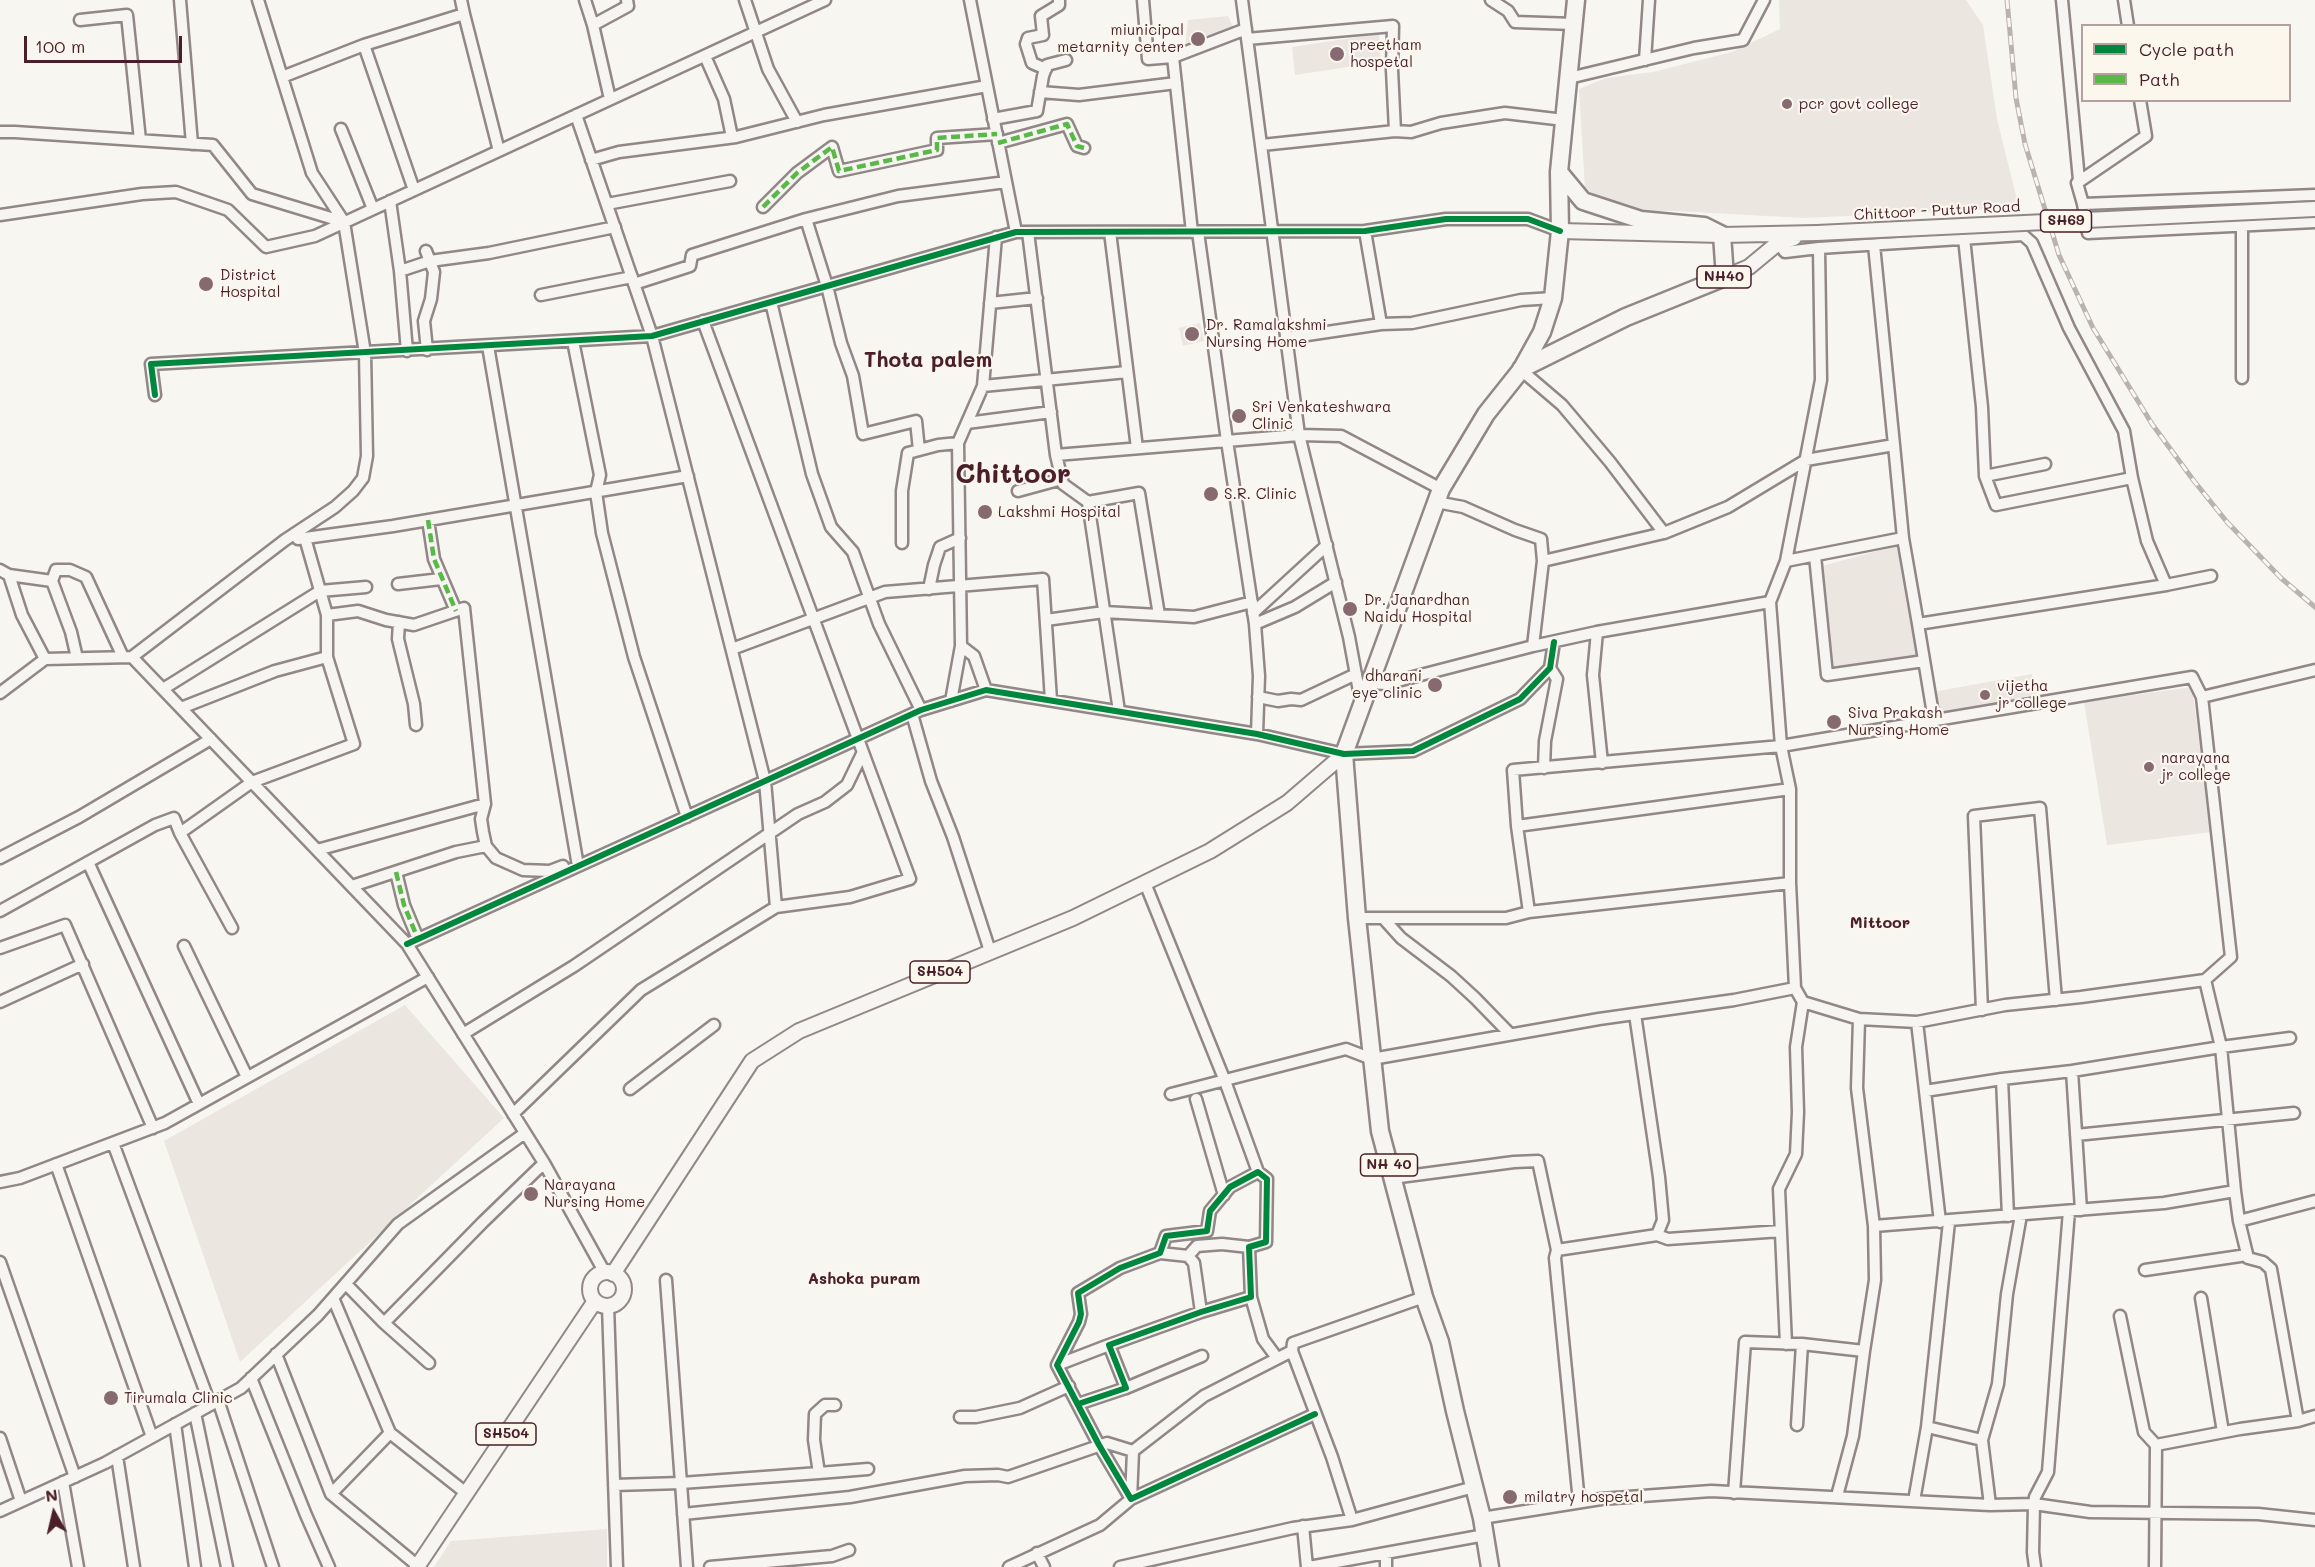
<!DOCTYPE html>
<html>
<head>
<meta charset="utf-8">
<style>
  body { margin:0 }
  #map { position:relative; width:2315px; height:1567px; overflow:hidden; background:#f8f6f0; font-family:Mali,sans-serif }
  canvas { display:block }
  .legend { position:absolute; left:2081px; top:24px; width:210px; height:78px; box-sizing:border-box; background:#fbf7ec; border:2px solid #b4a19f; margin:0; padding:8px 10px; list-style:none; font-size:18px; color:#4a1f2b }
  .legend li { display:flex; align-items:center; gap:12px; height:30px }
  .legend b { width:30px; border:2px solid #b4a19f }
  .north { position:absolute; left:24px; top:1483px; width:60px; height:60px; -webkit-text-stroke:4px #fbf7ec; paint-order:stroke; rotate:352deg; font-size:16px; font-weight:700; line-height:24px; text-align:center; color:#4a1f2b }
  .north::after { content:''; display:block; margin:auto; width:21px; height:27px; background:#4a1f2b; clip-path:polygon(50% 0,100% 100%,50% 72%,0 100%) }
  .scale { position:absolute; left:24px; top:36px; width:158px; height:27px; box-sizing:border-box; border:3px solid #4a1f2b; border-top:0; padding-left:8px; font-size:18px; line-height:21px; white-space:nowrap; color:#4a1f2b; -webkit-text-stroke:4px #fbf7ec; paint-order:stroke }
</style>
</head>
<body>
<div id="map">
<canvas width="2315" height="1567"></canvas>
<ul class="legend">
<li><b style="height:8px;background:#00873e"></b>Cycle path</li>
<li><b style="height:8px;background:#58b947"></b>Path</li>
</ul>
<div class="north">N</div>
<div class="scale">100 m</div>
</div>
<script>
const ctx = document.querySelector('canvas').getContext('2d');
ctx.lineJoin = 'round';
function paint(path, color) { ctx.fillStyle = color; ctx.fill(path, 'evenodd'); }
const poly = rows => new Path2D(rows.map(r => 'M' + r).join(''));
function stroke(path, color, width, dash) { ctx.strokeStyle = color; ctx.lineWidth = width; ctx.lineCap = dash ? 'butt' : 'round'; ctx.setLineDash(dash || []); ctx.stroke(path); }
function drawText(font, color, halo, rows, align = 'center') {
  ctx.font = font + ' Mali,sans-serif'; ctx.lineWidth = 4.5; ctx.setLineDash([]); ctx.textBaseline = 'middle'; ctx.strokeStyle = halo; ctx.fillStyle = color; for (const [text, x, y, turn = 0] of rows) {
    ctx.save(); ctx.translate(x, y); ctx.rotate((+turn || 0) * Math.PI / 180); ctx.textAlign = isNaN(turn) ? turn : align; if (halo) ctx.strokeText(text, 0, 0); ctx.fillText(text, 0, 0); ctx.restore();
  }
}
paint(poly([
  [1779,0,1966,0,1983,25,1997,119,2019,208,1804,218,1674,211,1621,213,1585,188,1579,89,1606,78,1653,72,1732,52,1780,29],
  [1228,16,1234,29,1185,49,1188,20],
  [1379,34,1381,62,1295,75,1292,47],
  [1200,323,1204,341,1183,346,1179,328],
  [1900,545,1918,656,1832,668,1822,566],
  [2032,674,2037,698,1936,716,1933,692],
  [2192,687,2211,832,2107,845,2084,702],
  [405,1005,504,1118,240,1362,164,1141],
  [607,1529,607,1567,434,1567,451,1541]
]), '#ebe6df');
const minor = poly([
  [180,0,192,144],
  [258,0,312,173,344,222],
  [585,0,593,25,610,99],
  [745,0,768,69,797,122],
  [970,0,1016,232],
  [1143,0,1148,59,1173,57,1192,232],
  [1242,0,1299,435,1349,637,1361,702],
  [1491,0,1508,11,1515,22,1574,24],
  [2062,0,2079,180,2077,183,2083,204,2088,233,2315,222],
  [2124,0,2128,26],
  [464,14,499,151],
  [80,20,127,15,140,140],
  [593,25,628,6,627,0],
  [1247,39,1393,26,1392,70,1395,131,1411,132,1441,123,1505,113,1564,120],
  [364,45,464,14,461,0],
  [705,56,724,99,732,137],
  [1173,57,1246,29],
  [1645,60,1649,0],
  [1046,69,1032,63,1026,44,1028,38,1043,35,1041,16,1059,5,1059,0],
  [282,77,364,45,414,190],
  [1569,78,1694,48,1743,40,1764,0],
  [1040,92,1079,95,1176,83],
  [576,115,652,336,765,781,776,907],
  [993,119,1037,111,1043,76,1047,65,1066,60],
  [341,129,373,209],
  [0,132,15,132,213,145,252,194,344,222,365,353,367,456,363,478,353,491,335,507,285,540,132,657,45,659,0,693],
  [998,143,1067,124,1077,146,1084,148],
  [1262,145,1395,131],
  [591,160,619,152,736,137,824,115,987,86],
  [2077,183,2146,136,2140,100],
  [390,201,400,271,407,351],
  [607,204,730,181],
  [2083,204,2315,195],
  [763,207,797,173,832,147,839,171,937,150,937,138,997,134],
  [0,215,142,194,176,192,228,210,266,247,315,236,825,0],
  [806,219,827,286,841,343,853,376,863,434,916,421,919,450],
  [1028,232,1056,455,1299,435,1341,436,1441,489],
  [1110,232,1137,448],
  [1198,232,1227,441,1255,624,1259,676,1257,734],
  [1774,238,1785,252,1819,248,1821,380,1786,561],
  [1964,238,1982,407,1985,476,2045,464],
  [1874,245,1894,445],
  [1819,248,2023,235,2032,243,2069,328,2124,431,2132,478],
  [426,251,434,272,431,299,424,321,427,350],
  [400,271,430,261,489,253,615,227],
  [634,284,690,266,692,255,806,219,898,196,1006,182],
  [541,295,632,277],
  [771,302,812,474,831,527,853,552,879,624,921,710],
  [990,303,1037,298],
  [1381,324,1412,323,1521,300,1553,298],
  [1287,338,1381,324,1365,231],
  [573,341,600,475,596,492,602,533,634,657,687,817],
  [488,346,578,866],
  [1521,370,1562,405,1610,462,1664,533,1728,507,1806,460,1894,445,1903,538],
  [2242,378,2242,224],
  [983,386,1127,372],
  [155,395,151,364,652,336,1016,232,1365,231,1446,219,1528,219,1560,231],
  [967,423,1051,412],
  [1056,455,1063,484,1088,502,1119,711],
  [1018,491,1062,479],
  [1088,502,1139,493,1159,615],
  [1436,502,1463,507,1515,530,1541,539,1543,561],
  [428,520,434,559,456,611],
  [305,538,327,615,358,611,386,620,414,625,464,608,485,804,317,850],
  [298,539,393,526,688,476],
  [902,543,902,491,908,453,938,445,958,443],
  [1815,556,1827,675,1924,661],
  [0,570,9,575,22,615,45,659],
  [9,575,52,581,71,632,77,658],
  [52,581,56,570,70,570,86,577,123,657],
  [398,584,441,579],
  [2166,585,2211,576],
  [929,589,934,565,940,547,960,538],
  [1770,602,1786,561,1903,538,1918,624],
  [1253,613,1327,545],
  [1046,620,1104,612,1194,617,1252,602],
  [399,622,398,639,414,704,416,725],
  [1255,624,1295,607,1336,582],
  [961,646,974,656,986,690],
  [1533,646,1597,632],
  [732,649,885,592,1043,579,1051,700],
  [132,657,407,944,544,1163,605,1273],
  [1369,683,1386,684,1533,646,1543,561,1664,533],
  [163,689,320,591,366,587],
  [1258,697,1278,701,1291,699,1301,700,1356,674],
  [2202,697,2231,957,2205,980],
  [951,701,961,646,958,443,983,386,996,237],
  [181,708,275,671,327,657],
  [912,714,931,781,953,837,990,951],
  [1934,720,1918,624,2166,585,2147,541,2132,478,1996,505,1985,476],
  [1602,763,1593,675,1597,632,1770,602,1781,746,2192,677,2202,697,2315,670],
  [1544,768,1545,741,1557,679,1550,668],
  [485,804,481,819,483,832,486,846,496,858,523,870,550,871,563,866],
  [1517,826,1513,770,1781,746,1790,789],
  [180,833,232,928],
  [0,858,79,817,211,739],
  [88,862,199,1104],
  [396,872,404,905,418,939],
  [1145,883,1225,1081,1258,1172],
  [352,886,456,852,486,846],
  [0,911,155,825,174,818,180,833,252,782,354,744,327,657,327,615],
  [1529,912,1517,826,1790,789,1790,883],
  [1357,918,1506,918,1529,912,1790,883,1795,988],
  [1383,918,1401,938,1451,976,1475,998,1510,1034],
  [407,944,921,710,986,690,1257,734,1344,754,1413,751,1520,699,1550,668,1554,642],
  [184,946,247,1077],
  [0,948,65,925,153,1128],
  [0,1002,83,964],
  [1803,1002,1859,1019],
  [1982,1010,1974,816,2040,808,2056,1000],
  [1635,1014,1659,1177,1663,1220,1657,1235],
  [1917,1022,1925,1091,2002,1079,2008,1216],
  [463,1034,574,966,798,814,825,802,847,785,862,754],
  [2002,1079,2072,1071],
  [630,1089,714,1025],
  [1925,1091,1940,1222],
  [1171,1094,1346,1049,1372,1059,1599,1019,1734,1000,1795,988,1803,1002,1796,1047,1798,1112,1796,1154,1779,1189,1786,1344],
  [1196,1099,1224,1195],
  [513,1114,641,990,776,907,850,897,910,879,703,321],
  [2076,1135,2294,1113],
  [113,1143,210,1404],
  [56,1164,152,1437],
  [1392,1178,1514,1162,1538,1161,1557,1250,1555,1258,1579,1502],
  [0,1182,20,1178,165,1123,428,977],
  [2081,1210,2072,1071,2221,1047,2235,1191],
  [2069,1211,2048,1472,2035,1497,2034,1504,2090,1512,2258,1514,2315,1520],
  [2239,1221,2248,1258,2263,1262,2271,1269,2298,1421],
  [1949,1222,1927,1427,1982,1440,1990,1505],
  [1874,1226,1857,1088,1859,1019,1917,1022,2005,1005,2081,997,2205,980,2221,1047,2290,1038],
  [1557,1250,1657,1235,1668,1239,1781,1231],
  [1160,1253,1188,1256,1194,1263,1201,1312],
  [1188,1256,1197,1246,1222,1244,1249,1247],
  [0,1262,75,1477],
  [2145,1270,2247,1255],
  [666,1280,681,1483,819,1473,814,1440,815,1414,825,1405,835,1405],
  [346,1284,384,1323,483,1222,544,1163],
  [1251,1297,1263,1339,1277,1358],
  [333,1298,390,1433,331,1494,418,1566],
  [2201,1298,2223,1432],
  [608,1306,617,1567],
  [2120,1316,2144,1432,2156,1445],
  [384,1323,429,1363],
  [276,1354,331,1494],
  [1057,1365,1109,1345],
  [251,1378,306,1515,329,1567],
  [1126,1388,1202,1356],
  [218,1400,273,1567],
  [1078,1404,1126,1388,1109,1345,1201,1312,1251,1297,1249,1247,1266,1242,1267,1179,1258,1172,1230,1187,1210,1211,1207,1231,1166,1236,1160,1253,1120,1268,1078,1293,1081,1314,1079,1322,1057,1365,1099,1445,1131,1499,1315,1414],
  [195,1413,227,1567],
  [960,1417,976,1417,1020,1408,1069,1386],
  [175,1424,195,1567],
  [1797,1425,1802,1344],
  [390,1433,466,1493],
  [0,1438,21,1501],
  [1982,1440,1998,1384,2007,1294,2021,1215],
  [117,1456,134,1567],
  [819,1473,868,1469],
  [63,1482,78,1567],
  [614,1485,681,1483,687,1567],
  [1734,1493,1745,1342,1802,1344,1864,1351,1875,1280,1874,1226,2164,1203,2235,1191,2239,1221,2315,1201],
  [1837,1496,1853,1436,1864,1351],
  [1914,1501,1927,1427],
  [0,1511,105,1463,241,1388,318,1315,398,1224,525,1133],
  [683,1514,850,1497,965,1476,998,1475,1008,1477,1107,1443,1133,1451],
  [1482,1518,1601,1499,1711,1491,1990,1505,2034,1504,2033,1552,2035,1567],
  [1352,1520,1332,1457,1292,1351,1293,1343,1424,1297],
  [1303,1526,1307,1567],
  [1037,1553,1044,1567],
  [1386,1553,1386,1567],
  [710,1567,832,1556,849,1550],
  [1009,1567,1100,1525,1131,1499,1133,1451,1204,1396,1292,1351],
  [1120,1567,1293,1528,1352,1520,1474,1487],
  [1309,1567,1485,1535],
  [2155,1567,2156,1445,2240,1429,2298,1421,2315,1416]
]);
const major = poly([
  [1560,231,1722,235,1817,233],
  [1725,277,1749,267,1778,243,1794,238],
  '590 1289a17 17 0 1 1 34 0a17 17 0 1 1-34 0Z',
  [613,1274,752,1061,799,1031,1073,918,1210,851,1287,803,1344,754],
  [417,1567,595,1301]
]);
const highway = poly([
  [1521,369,1626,317,1725,277,1722,235,1704,226,1641,220,1583,201,1559,172],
  [1490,1567,1482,1518,1455,1411,1440,1342,1424,1297,1380,1131,1357,918,1344,754,1441,489,1486,414,1521,370,1542,332,1553,298,1560,231,1559,172,1576,0]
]);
stroke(minor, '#918787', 15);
stroke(major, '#918787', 18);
stroke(highway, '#918787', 21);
stroke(minor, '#f6f5f1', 10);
stroke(major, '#f6f5f1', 14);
stroke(highway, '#f6f5f1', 16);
const rail = poly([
  [2007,0,2016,98,2025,144,2059,255,2093,328,2152,424,2194,481,2227,522,2281,578,2315,607]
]);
stroke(rail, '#b8b3b1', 5);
stroke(rail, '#fbf7ec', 3, [9]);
const majorBridge = poly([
  [1817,233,2315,209]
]);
stroke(majorBridge, '#918787', 18, []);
stroke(majorBridge, '#f6f5f1', 14);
stroke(poly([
  [998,143,1067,124,1077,146,1084,148],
  [763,207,797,173,832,147,839,171,937,150,937,138,997,134],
  [428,520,434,559,456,611],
  [396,872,404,905,418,939]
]), '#58b947', 4.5, [9, 4.5]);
stroke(poly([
  [155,395,151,364,652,336,1016,232,1365,231,1446,219,1528,219,1560,231],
  [407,944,921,710,986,690,1257,734,1344,754,1413,751,1520,699,1550,668,1554,642],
  [1078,1404,1126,1388,1109,1345,1201,1312,1251,1297,1249,1247,1266,1242,1267,1179,1258,1172,1230,1187,1210,1211,1207,1231,1166,1236,1160,1253,1120,1268,1078,1293,1081,1314,1079,1322,1057,1365,1099,1445,1131,1499,1315,1414]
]), '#00873e', 6);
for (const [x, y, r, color] of [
  [1198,39,8,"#876a70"],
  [1337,54,8,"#876a70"],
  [1787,104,6,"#876a70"],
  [206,284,8,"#876a70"],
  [1192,334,8,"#876a70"],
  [1239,416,8,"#876a70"],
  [1211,494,8,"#876a70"],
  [985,512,8,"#876a70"],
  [1350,609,8,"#876a70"],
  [1435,685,8,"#876a70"],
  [1985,695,6,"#876a70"],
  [1834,722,8,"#876a70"],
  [2149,767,6,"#876a70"],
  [531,1194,8,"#876a70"],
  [111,1398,8,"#876a70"],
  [1510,1497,8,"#876a70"]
]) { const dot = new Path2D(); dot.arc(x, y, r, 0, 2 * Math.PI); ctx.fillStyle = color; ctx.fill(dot); stroke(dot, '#fbf7ec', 2); }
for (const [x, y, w] of [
  [2066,221,51],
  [1724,277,54],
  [940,972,60],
  [1389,1165,57],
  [506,1434,60]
]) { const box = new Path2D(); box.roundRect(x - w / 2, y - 11, w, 22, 4.5); ctx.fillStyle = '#fbf7ec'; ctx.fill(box); stroke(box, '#4a1f2b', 1.5); }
drawText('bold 14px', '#4a1f2b', null, [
  ["SH69",2066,221],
  ["NH40",1724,277],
  ["SH504",940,972],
  ["NH 40",1389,1165],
  ["SH504",506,1434]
]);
drawText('15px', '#4a1f2b', '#fbf7ec', [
  ["miunicipal",1184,30,"right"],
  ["metarnity center",1184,47,"right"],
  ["preetham",1350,45],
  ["hospetal",1350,62],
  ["pcr govt college",1799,104],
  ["District",220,275],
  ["Hospital",220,292],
  ["Dr. Ramalakshmi",1206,325],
  ["Nursing Home",1206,342],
  ["Sri Venkateshwara",1252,407],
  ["Clinic",1252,424],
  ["S.R. Clinic",1224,494],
  ["Lakshmi Hospital",998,512],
  ["Dr. Janardhan",1364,600],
  ["Naidu Hospital",1364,617],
  ["dharani",1422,676,"right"],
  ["eye clinic",1422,693,"right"],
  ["vijetha",1997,686],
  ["jr college",1997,703],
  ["Siva Prakash",1848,713],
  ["Nursing Home",1848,730],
  ["narayana",2161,758],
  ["jr college",2161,775],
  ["Narayana",544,1185],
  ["Nursing Home",544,1202],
  ["Tirumala Clinic",124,1398],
  ["milatry hospetal",1524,1497]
], 'left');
drawText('15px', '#4a1f2b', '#fbf7ec', [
  ["Chittoor - Puttur Road",1937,211,-3]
]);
drawText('bold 16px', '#4a1f2b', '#fbf7ec', [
  ["Mittoor",1880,923],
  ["Ashoka puram",864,1279]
]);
drawText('bold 21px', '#4a1f2b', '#fbf7ec', [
  ["Thota palem",928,361]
]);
drawText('bold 27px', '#4a1f2b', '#fbf7ec', [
  ["Chittoor",1013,475]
]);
</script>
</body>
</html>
